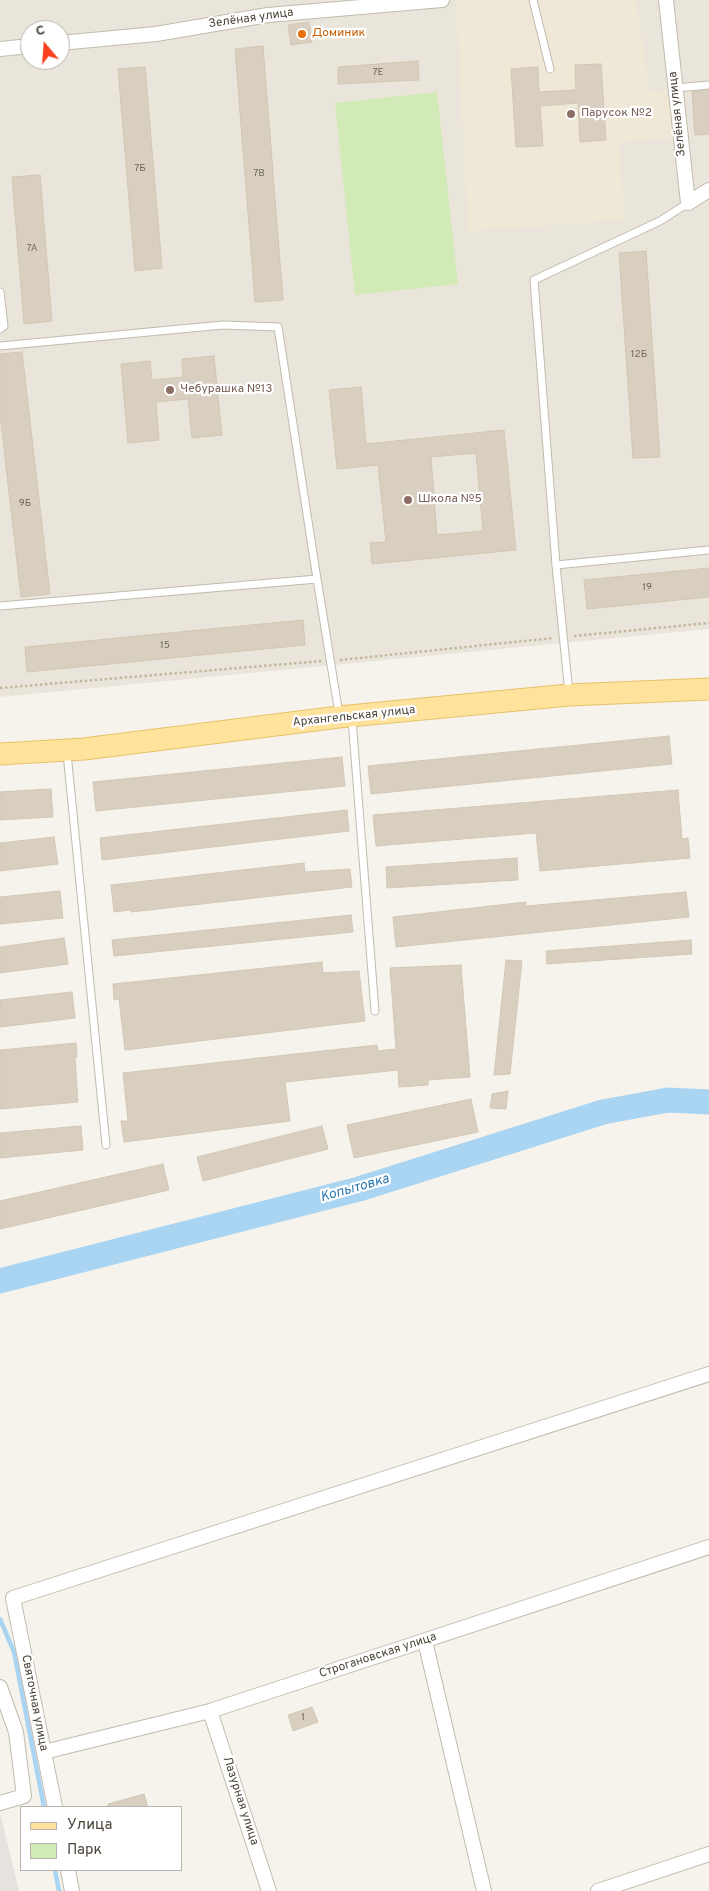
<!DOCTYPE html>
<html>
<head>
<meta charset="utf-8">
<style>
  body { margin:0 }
  #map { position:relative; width:709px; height:1891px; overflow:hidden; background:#f6f3ec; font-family:Overpass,sans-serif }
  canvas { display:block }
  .legend { position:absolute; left:20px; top:1806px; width:162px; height:65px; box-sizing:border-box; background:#fff; border:1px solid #b7b4b0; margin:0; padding:6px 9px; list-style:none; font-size:15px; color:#4b4439 }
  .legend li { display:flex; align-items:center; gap:10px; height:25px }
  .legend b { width:25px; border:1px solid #b7b4b0 }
  .north { position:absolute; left:20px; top:20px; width:50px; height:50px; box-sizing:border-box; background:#fff; border:1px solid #b7b4b0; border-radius:50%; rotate:342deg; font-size:14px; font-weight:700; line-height:20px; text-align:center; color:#4b4439 }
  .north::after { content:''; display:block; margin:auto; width:18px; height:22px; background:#fc3f1d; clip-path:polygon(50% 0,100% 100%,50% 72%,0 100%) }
</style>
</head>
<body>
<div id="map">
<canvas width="709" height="1891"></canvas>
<ul class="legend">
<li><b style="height:6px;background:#ffe39c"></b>Улица</li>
<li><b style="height:14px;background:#d2eab5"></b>Парк</li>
</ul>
<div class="north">С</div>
</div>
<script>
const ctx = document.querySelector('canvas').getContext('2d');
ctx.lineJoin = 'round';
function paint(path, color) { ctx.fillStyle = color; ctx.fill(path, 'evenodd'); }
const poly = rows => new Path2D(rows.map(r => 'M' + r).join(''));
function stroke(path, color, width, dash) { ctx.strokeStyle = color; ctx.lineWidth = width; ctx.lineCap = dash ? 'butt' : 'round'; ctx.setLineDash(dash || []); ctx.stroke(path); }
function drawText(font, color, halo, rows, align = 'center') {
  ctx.font = font + ' Overpass,sans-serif'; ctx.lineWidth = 4.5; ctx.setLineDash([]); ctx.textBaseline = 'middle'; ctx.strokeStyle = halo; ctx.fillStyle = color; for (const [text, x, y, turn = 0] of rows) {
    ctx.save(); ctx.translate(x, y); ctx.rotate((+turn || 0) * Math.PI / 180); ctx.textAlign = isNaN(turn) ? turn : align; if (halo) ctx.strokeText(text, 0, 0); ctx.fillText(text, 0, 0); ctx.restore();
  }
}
paint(poly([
  [0,0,709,0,709,629,0,697],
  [30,30,60,30,60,60,30,60]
]), '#eae5da');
paint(poly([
  [0,1812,19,1891,0,1891]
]), '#e6e2dd');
paint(poly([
  [456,0,636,0,650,91,677,90,684,136,619,143,625,220,468,231]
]), '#efe8d6');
paint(poly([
  [437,92,458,284,355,295,335,103]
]), '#d2eab5');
stroke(poly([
  [0,1619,14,1652,44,1807],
  [55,1870,59,1891]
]), '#a9d4f2', 4.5);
stroke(poly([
  [0,1281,359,1189,603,1112,668,1100,709,1102]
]), '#a9d4f2', 25);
const building = poly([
  [309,22,312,42,291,45,288,25,309,22],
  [263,46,283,300,255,302,235,49,263,46],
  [418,61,419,80,338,84,338,67,418,61],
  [601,64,606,140,580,142,578,103,540,106,543,146,516,147,511,69,538,67,539,92,576,90,575,65,601,64],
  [145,67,162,268,135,271,118,69,145,67],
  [709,90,709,134,695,135,692,92,709,90],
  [40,175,52,321,24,324,12,177,40,175],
  [646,251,660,457,633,458,619,253,646,251],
  [22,352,50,594,21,597,0,414,0,354,22,352],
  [214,356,222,435,192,438,188,399,156,402,159,440,128,443,121,364,150,361,152,380,183,377,182,359,214,356],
  [361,387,366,444,504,430,516,550,372,564,370,543,386,542,378,465,337,469,329,390,361,387],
  [476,453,483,531,437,535,431,457,476,453],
  [709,568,709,597,587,609,584,580,709,568],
  [303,620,305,645,27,672,25,647,303,620],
  [669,736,672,764,371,794,368,766,669,736],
  [342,757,345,786,96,811,93,782,342,757],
  [51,789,53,817,0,820,0,792,51,789],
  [678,790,682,839,688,838,690,858,540,871,536,833,376,846,373,815,678,790],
  [347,810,349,831,102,860,100,838,347,810],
  [54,837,58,864,0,871,0,843,54,837],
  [517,858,518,880,387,888,386,867,517,858],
  [304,863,305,872,350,869,352,887,131,912,131,910,114,912,111,885,304,863],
  [60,891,63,918,0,924,0,897,60,891],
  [686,892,689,917,396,947,393,917,526,902,526,906,686,892],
  [351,915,353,932,114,956,112,940,351,915],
  [64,938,68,964,0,973,0,947,64,938],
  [691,940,692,954,547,964,546,951,691,940],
  [506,960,522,961,510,1074,494,1075,506,960],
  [322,962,323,973,359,971,365,1021,125,1050,119,999,114,1000,113,984,322,962],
  [461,965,470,1077,428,1080,428,1085,399,1087,398,1070,285,1082,290,1121,124,1142,121,1121,128,1121,123,1073,377,1045,378,1051,396,1049,390,968,461,965],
  [72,992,75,1018,0,1027,0,1000,72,992],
  [76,1043,77,1057,75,1057,78,1102,0,1109,0,1050,76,1043],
  [508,1091,506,1109,490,1108,492,1094,508,1091],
  [471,1099,478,1132,354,1158,347,1125,471,1099],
  [81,1126,83,1150,0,1158,0,1133,81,1126],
  [322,1126,328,1149,203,1181,197,1157,322,1126],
  [163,1164,169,1190,0,1229,0,1201,163,1164],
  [312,1707,318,1722,293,1731,288,1715,312,1707],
  [144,1794,148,1807,108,1807,108,1804,144,1794]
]);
paint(building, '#d8cfc1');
stroke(building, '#d3c7b4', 1);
const lane = poly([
  [533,0,550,69],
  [675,88,709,85],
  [0,292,4,326,0,329],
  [0,346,223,325,278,327,317,579],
  [556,565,534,280,660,221,688,203],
  [0,606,317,579,339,714],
  [569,693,556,565,709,550],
  [352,719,375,1011],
  [67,753,106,1145]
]);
const street = poly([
  [666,0,688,203,709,190],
  [60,43,156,34,268,15,442,0],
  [0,49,30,46],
  [425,1641,484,1891],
  [0,1687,16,1732,24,1796,0,1803],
  [210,1711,269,1891],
  [44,1752,210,1711,709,1547],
  [55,1807,13,1598,709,1374],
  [68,1870,72,1891],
  [598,1891,709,1854]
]);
const primary = poly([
  [0,754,84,749,339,717,569,695,709,689]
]);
stroke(lane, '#c2bbae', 9);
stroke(street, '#c2bbae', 16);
stroke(primary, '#e6c16a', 23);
stroke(poly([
  [574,636,709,623],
  [340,660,553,638],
  [0,688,322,661]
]), '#c4b79f', 2.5, [2.5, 2.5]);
stroke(lane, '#fff', 7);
stroke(street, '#fff', 14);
stroke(primary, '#ffe39c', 21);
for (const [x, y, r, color] of [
  [302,34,5,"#e8710a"],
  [571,114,5,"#8d6e63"],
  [170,390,5,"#8d6e63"],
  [408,500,5,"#8d6e63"]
]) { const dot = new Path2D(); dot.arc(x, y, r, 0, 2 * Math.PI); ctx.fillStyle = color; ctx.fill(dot); stroke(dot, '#fff', 2); }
drawText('10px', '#6e675b', null, [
  ["7Е",378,73],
  ["7Б",140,169],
  ["7В",259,174],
  ["7А",32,249],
  ["12Б",639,355],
  ["9Б",25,504],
  ["19",647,588],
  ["15",165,646],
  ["1",303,1718]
]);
drawText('12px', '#4b4439', '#fff', [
  ["Зелёная улица",251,19,-8],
  ["Зелёная улица",678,114,-96],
  ["Архангельская улица",354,717,-6],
  ["Строгановская улица",378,1656,-18],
  ["Святочная улица",34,1703,79],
  ["Лазурная улица",240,1801,72]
]);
drawText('12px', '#c56008', '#fff', [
  ["Доминик",312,34]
], 'left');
drawText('12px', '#785e54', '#fff', [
  ["Парусок №2",581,114],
  ["Чебурашка №13",180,390],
  ["Школа №5",418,500]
], 'left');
drawText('italic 14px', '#2e7ab2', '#fff', [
  ["Копытовка",355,1189,-16]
]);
</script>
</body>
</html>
